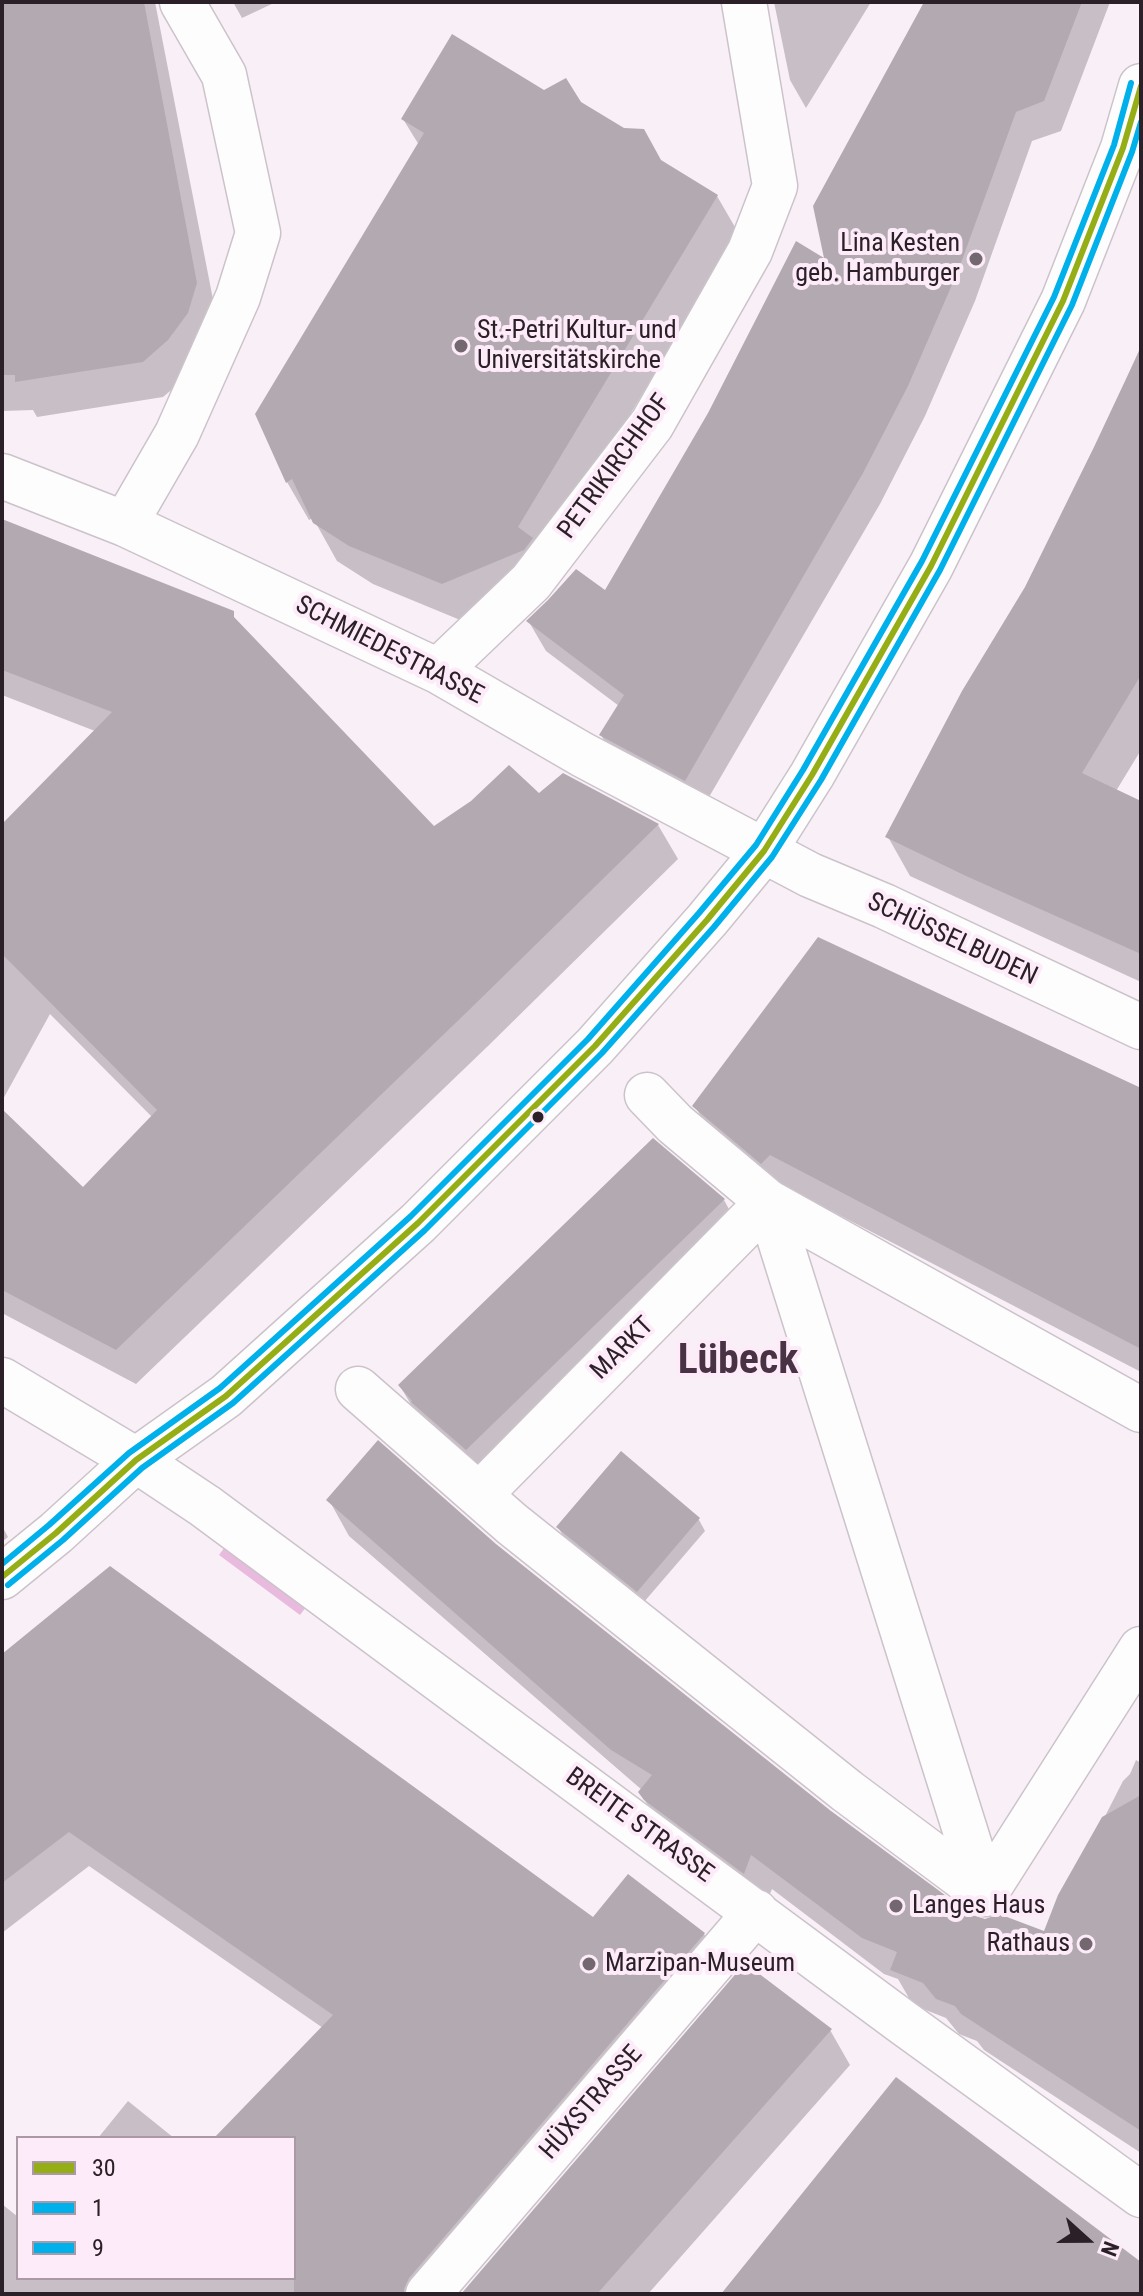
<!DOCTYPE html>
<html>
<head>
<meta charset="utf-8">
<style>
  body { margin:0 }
  #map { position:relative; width:1143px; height:2296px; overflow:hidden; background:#f9eff7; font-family:"Roboto Condensed",sans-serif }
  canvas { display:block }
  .frame { position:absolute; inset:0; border:4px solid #2b2028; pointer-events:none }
  .legend { position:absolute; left:16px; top:2136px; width:280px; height:144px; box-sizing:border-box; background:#fdebf9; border:2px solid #a99aa5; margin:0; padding:10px 14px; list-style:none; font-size:24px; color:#2b2028 }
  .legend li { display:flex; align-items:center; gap:16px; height:40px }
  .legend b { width:40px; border:2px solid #a99aa5 }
  .north { position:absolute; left:1047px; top:2200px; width:80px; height:80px; -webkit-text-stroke:6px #fdebf9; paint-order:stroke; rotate:111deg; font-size:22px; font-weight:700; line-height:32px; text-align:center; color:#2b2028 }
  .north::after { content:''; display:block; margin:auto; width:28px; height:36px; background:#2b2028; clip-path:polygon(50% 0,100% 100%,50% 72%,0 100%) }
</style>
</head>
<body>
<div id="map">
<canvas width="1143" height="2296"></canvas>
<div class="frame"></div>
<ul class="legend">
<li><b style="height:10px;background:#95ae15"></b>30</li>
<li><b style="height:10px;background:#00b0ea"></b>1</li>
<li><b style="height:10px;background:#00b0ea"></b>9</li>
</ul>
<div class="north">N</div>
</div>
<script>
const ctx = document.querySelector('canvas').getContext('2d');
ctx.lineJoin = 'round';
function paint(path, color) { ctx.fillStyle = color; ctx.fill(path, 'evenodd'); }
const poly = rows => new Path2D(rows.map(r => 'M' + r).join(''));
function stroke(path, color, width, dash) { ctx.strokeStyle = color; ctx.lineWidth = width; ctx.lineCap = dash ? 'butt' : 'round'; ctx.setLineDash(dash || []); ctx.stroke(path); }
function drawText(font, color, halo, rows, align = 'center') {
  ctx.font = font + ' "Roboto Condensed",sans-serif'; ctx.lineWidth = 8; ctx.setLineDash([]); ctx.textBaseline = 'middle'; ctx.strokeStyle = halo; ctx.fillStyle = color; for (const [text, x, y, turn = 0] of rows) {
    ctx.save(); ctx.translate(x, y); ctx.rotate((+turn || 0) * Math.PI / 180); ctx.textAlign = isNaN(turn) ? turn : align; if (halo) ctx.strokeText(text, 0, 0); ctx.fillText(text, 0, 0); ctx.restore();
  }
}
paint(poly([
  [246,1518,327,1579,300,1615,219,1555]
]), '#e8bade');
paint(poly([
  [2,2,155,2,217,320,188,376,163,397,37,417,33,410,2,411],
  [233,2,276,2,242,18],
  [774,2,871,2,806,108,790,80],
  [927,2,1110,2,1061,131,1032,141,975,301,925,416,880,504,702,809,618,765,601,735,619,706,546,651,529,622,606,593,827,262],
  [544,92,580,103,661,163,717,196,739,234,543,559,465,622,373,584,337,561,313,518,309,520,287,482,419,145,403,119],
  [1141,346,1141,750,1116,791,1141,803,1141,982,910,876,888,837,1027,588,1096,448],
  [2,521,440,835,539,796,564,775,658,825,678,859,488,1046,136,1384,2,1313,2,1112,83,1190,153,1118,50,1014,2,1101,2,827,95,731,2,695],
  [1141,1090,1141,1372,791,1190,782,1198,715,1142,695,1106],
  [724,1200,736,1222,479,1471,413,1408,400,1386],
  [621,1454,699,1520,705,1531,644,1602,565,1539,558,1527],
  [329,1500,495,1545,880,1851,971,1917,1045,1934,1123,1781,1130,1774,1136,1760,1141,1763,1141,2153,984,2050,977,2041,959,2034,946,2018,913,2005,898,1979,884,1974,772,1889,764,1908,661,1828,640,1792,642,1790,349,1536],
  [2,1526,8,1537,2,1542],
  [2,1657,593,1920,704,1934,724,1969,444,2294,2,2294,2,2204,18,2217,18,2278,294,2278,294,2138,217,2138,323,2028,89,1866,2,1933],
  [830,2030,850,2065,648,2294,464,2294],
  [128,2101,174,2138,98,2138]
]), '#0003');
paint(poly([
  [2,2,144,2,197,283,188,313,168,340,143,362,15,382,15,375,2,375],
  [924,2,1082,2,1044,101,1016,112,958,271,908,386,863,473,685,781,599,735,624,695,526,621,548,600,576,569,605,590,708,413,796,241,824,258,813,206],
  [452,34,544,90,566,78,581,102,624,128,644,129,661,160,718,195,518,527,533,538,524,550,442,584,349,546,313,523,292,479,286,483,255,414,424,133,401,119],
  [1141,347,1141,675,1082,773,1141,801,1141,954,966,876,885,837,962,691,1025,587,1094,447],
  [2,519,234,611,234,617,434,826,471,801,509,765,539,793,563,773,659,824,468,1011,116,1350,2,1290,2,1109,83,1187,157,1110,2,954,2,824,112,712,2,670],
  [818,937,1141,1088,1141,1349,770,1155,761,1164,692,1106],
  [653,1138,725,1199,466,1450,411,1402,412,1401,398,1385],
  [378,1440,496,1544,831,1811,972,1915,985,1919,999,1914,1044,1931,1058,1895,1102,1817,1141,1795,1141,2131,961,2014,955,2006,936,1999,923,1983,890,1970,897,1952,862,1938,751,1855,744,1874,644,1800,638,1792,652,1775,611,1750,326,1500],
  [621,1451,700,1518,637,1592,556,1527],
  [110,1566,593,1917,628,1874,705,1933,409,2278,404,2289,404,2294,294,2294,294,2138,214,2138,333,2015,69,1832,2,1883,2,1654],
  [745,1963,832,2029,597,2294,461,2294],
  [896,2077,1141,2262,1141,2294,721,2294]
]), '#b3a9b1');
const minor = poly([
  [2,476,125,524,438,671,583,755,810,875,884,906,1141,1027],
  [125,524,177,434,238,297,258,233,224,75,182,2],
  [438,671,531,582,652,424,750,251,775,186,744,2],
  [647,1095,675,1124,768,1202,1141,1410],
  [2,1380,136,1460,205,1506,901,2021,1141,2195],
  [358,1389,512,1524,847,1791,985,1894],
  [479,1495,768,1202,985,1894],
  [2,1577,56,1533,136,1460,226,1396,418,1223,595,1046,707,920,764,851,812,775,931,566,1063,301,1123,148,1141,86],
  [985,1894,1141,1649],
  [428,2294,756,1912]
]);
stroke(minor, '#ccc3ca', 47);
stroke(minor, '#fefdfe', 44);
stroke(poly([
  [2,1577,56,1533,136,1460,226,1396,418,1223,595,1046,707,920,764,851,812,775,931,566,1063,301,1123,148,1141,86]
]), '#95ae15', 6);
stroke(poly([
  [8,1585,63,1540,142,1468,233,1403,425,1230,602,1053,714,927,772,857,821,780,940,570,1072,305,1132,152,1141,122]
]), '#00b0ea', 6);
stroke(poly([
  [2,1564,49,1525,129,1453,220,1388,411,1216,588,1039,699,913,756,845,803,770,922,561,1054,297,1114,145,1131,83]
]), '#00b0ea', 6);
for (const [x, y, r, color] of [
  [976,259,8,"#736870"],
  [461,346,8,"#736870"],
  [538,1117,7,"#2b2028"],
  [896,1906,8,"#736870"],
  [1086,1944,8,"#736870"],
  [589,1964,8,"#736870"]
]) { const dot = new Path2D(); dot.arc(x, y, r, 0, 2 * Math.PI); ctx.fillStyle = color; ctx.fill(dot); stroke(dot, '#fdebf9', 3); }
drawText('26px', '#2b2028', '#fdebf9', [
  ["Lina Kesten",960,244,"right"],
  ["geb. Hamburger",960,274,"right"],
  ["St.-Petri Kultur- und",477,331],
  ["Universitätskirche",477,361],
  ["Langes Haus",912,1906],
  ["Rathaus",1070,1944,"right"],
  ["Marzipan-Museum",605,1964]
], 'left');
drawText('26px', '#2b2028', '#fdebf9', [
  ["PETRIKIRCHHOF",615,467,-54],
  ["SCHMIEDESTRASSE",389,651,27],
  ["SCHÜSSELBUDEN",952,940,25],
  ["MARKT",623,1349,-45],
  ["BREITE STRASSE",639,1826,36],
  ["HÜXSTRASSE",592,2103,-49]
]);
drawText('bold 42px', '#493244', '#fdebf9', [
  ["Lübeck",738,1362]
]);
</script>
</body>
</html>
